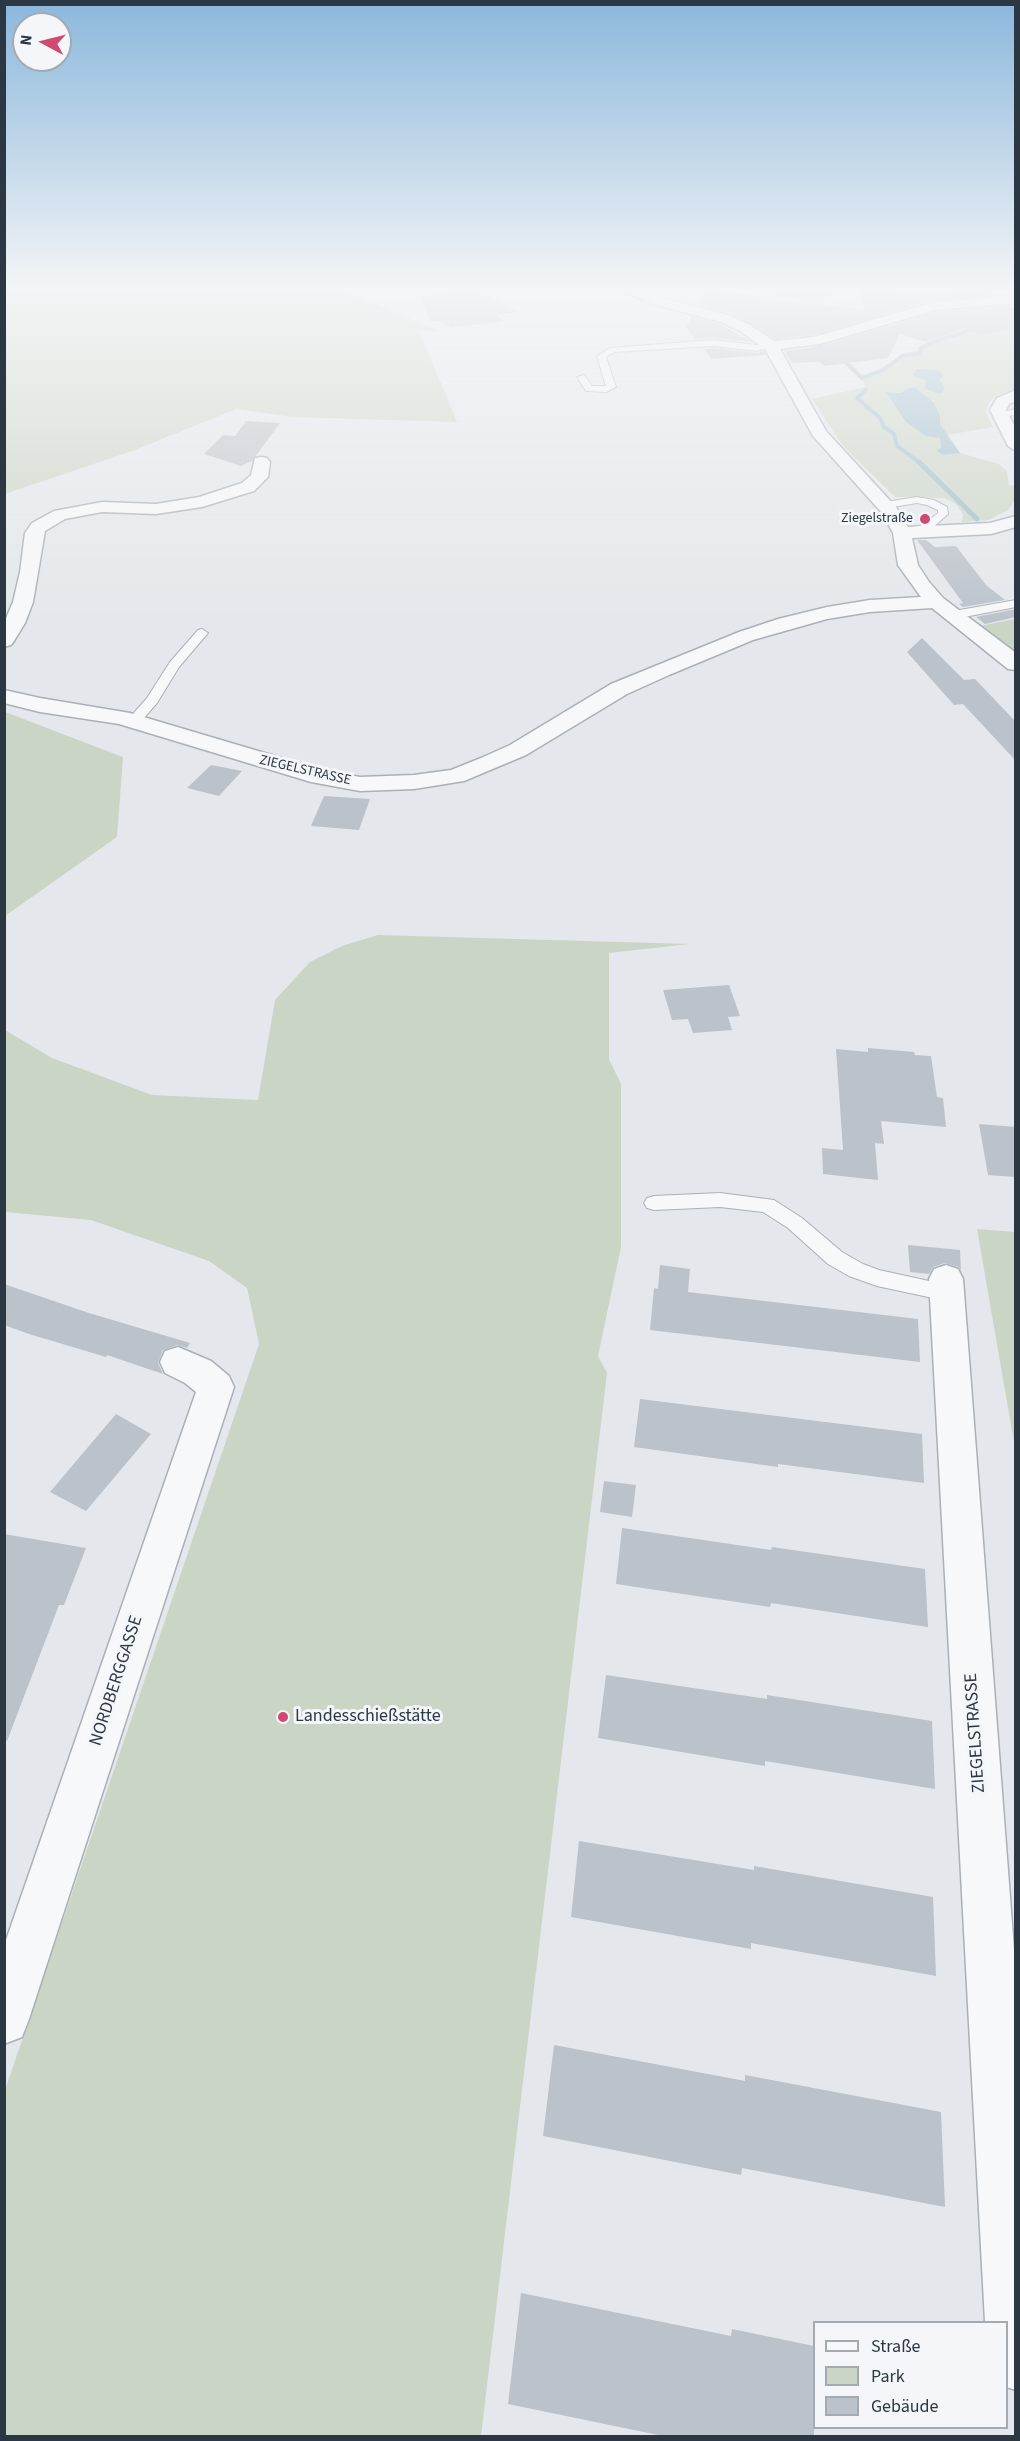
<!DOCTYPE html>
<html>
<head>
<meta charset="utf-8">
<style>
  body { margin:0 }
  #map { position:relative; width:1020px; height:2441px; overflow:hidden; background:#e4e8ec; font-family:"Source Sans 3",sans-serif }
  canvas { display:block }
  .frame { position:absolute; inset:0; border:6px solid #2b3844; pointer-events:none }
  .legend { position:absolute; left:813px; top:2321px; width:195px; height:108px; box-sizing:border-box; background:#f4f6f9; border:2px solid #a4aab1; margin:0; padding:8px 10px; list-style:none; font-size:18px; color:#2b3844 }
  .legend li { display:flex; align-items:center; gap:12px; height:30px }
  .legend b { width:30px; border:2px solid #a4aab1 }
  .north { position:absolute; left:12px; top:12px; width:60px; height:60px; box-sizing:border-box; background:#f4f6f9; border:2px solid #a4aab1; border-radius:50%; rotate:277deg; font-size:16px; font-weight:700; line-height:24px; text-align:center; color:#2b3844 }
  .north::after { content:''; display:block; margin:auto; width:21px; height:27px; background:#cf4a70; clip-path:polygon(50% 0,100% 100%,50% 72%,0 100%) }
</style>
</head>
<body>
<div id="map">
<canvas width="1020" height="2441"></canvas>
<div class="frame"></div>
<ul class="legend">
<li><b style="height:8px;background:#f7f8fa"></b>Straße</li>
<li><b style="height:16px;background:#cbd5c5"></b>Park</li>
<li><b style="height:16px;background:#bbc2c9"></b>Gebäude</li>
</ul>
<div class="north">N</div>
</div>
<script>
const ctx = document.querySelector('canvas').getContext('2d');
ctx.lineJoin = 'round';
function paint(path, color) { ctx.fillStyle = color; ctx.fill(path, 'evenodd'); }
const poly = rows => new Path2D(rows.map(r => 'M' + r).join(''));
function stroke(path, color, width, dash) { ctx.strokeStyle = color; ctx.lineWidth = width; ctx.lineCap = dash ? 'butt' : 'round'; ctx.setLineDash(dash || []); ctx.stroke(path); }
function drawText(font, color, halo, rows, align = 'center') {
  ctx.font = font + ' "Source Sans 3",sans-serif'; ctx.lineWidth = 6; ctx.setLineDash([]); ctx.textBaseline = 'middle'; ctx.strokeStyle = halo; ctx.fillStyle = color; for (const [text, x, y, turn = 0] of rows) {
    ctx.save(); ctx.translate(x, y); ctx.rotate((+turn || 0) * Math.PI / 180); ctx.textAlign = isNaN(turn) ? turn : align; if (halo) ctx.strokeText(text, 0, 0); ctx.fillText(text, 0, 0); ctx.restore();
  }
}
paint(poly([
  [4,286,414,286,345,291,439,331,419,330,457,422,292,417,236,409,135,450,5,494],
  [781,286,861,286,811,302,768,295],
  [1015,316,1015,389,1000,394,989,402,986,412,993,427,947,435,940,424,940,416,902,393,892,392,940,438,941,447,936,451,943,455,960,453,999,464,1007,471,1009,485,1015,486,1015,500,1008,510,988,520,962,522,963,514,956,504,945,498,895,497,842,445,812,399,865,387,862,378,902,356,919,353,921,348,948,336],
  [1015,619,1015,654,980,626],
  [5,712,123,757,117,837,5,916],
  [378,935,690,944,609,953,609,1059,621,1084,621,1247,598,1356,607,1373,481,2436,5,2436,5,2090,259,1344,247,1288,209,1261,91,1220,5,1212,5,1030,52,1058,152,1095,258,1100,275,1000,310,962,342,946],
  [977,1229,1015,1232,1015,1448]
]), '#cbd5c5');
paint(poly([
  [916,369,938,370,943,375,940,380,944,387,943,393,939,394,925,389,926,381,913,375],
  [915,387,934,403,940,416,940,424,960,453,943,455,936,451,941,447,940,438,926,436,906,422,886,392,901,393,906,389]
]), '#9fbbcb');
stroke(poly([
  [612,286,643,300],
  [812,343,837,354,862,378,885,369,902,356,919,353,921,348,933,342,979,327],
  [866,390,857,398,880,418,884,427,894,434,897,446,920,463]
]), '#9fbbcb', 4);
stroke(poly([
  [919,462,977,519]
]), '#9fbbcb', 5);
paint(poly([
  [943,286,982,286,994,295,933,300,814,335,775,339,732,314,698,305,706,290,760,296,757,299,864,309,860,290,952,293],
  [464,288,469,290,475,289,518,312,497,315,504,321,451,328,440,321,430,321,421,296],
  [1009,306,1016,310,1016,328,981,335,965,328,926,342,900,334,888,358,824,366,820,362,792,363,784,351,821,346,935,312],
  [692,316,720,324,752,342,713,338,695,339,686,328],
  [713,348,757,353,764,351,766,355,712,359,704,349],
  [246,421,280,423,252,461,241,466,204,454,223,435,235,436],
  [917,540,926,540,935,547,956,546,986,585,1005,600,963,607,959,604,963,603],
  [1016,609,1016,617,985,624,976,617],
  [922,638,964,680,975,679,1016,722,1016,761,963,704,954,705,907,652],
  [211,765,242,771,219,796,187,788],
  [324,796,370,799,359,830,311,826],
  [729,985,740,1016,728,1017,732,1030,693,1033,688,1019,672,1020,663,990],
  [868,1048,914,1052,915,1055,931,1056,937,1097,943,1098,946,1127,881,1121,884,1144,875,1143,878,1180,823,1174,822,1148,843,1150,836,1049,868,1052],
  [979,1124,1016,1127,1016,1177,988,1175],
  [908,1245,960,1250,961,1271,959,1267,945,1263,933,1267,929,1274,910,1272],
  [660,1265,690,1269,688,1292,918,1319,920,1362,650,1330,654,1288,658,1289],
  [4,1284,89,1313,190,1343,187,1348,177,1345,163,1350,158,1363,163,1374,107,1355,106,1357,29,1334,4,1325],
  [640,1399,922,1434,924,1483,778,1464,778,1467,634,1447],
  [116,1414,151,1434,86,1511,50,1492],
  [604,1481,636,1485,632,1517,600,1512],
  [622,1528,771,1550,772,1547,925,1569,928,1627,771,1603,770,1607,616,1584],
  [4,1534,86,1548,64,1605,59,1605,7,1741,4,1740],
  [606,1675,767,1699,767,1695,932,1721,935,1789,765,1761,765,1766,598,1738],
  [579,1841,754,1870,754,1866,933,1897,936,1976,751,1943,751,1949,571,1917],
  [554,2045,745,2081,745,2075,941,2112,945,2207,742,2168,741,2175,543,2136],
  [521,2293,731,2336,732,2329,814,2346,814,2436,663,2436,508,2404]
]), '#bbc2c9');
const lane = poly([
  [713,340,757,345,771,343,775,346,757,351,713,346,615,352,606,357,616,387,606,392,586,391,577,377,584,375,592,386,606,386,597,356,610,348,713,340],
  [1016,409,1016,415,999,417,994,414,1016,409],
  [917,497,934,500,947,507,948,514,930,530,901,534,901,530,923,525,938,513,938,510,927,505,917,503,886,508,881,505,886,502,917,497],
  [1016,600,1016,607,954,619,948,615,954,611,1016,600],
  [202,629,208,633,179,667,157,703,138,725,128,725,126,722,147,698,170,662,198,630,202,629],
  [720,1193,774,1200,802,1218,842,1252,863,1264,879,1270,947,1285,954,1287,957,1293,954,1299,947,1301,877,1286,849,1276,828,1264,788,1228,763,1212,720,1207,654,1210,647,1208,644,1203,647,1198,654,1196,720,1193]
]);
const street = poly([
  [618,286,635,286,660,297,731,316,750,325,774,341,814,337,934,302,1016,295,1016,303,935,310,820,344,780,349,826,431,896,507,908,527,990,523,1016,516,1016,527,991,534,912,538,918,565,929,582,943,598,1016,653,1016,670,1008,669,932,608,870,612,827,619,753,640,669,675,627,694,526,755,464,781,414,789,360,791,311,782,119,724,40,712,4,703,4,690,40,698,130,713,322,770,360,777,414,775,451,770,481,758,510,745,611,684,739,632,778,619,827,607,870,600,921,597,898,565,893,533,882,513,813,436,765,349,740,331,721,322,650,303,618,286],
  [1016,390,1016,401,1009,404,1006,410,1016,429,1016,451,1008,446,990,410,997,398,1016,390],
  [261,457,267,458,270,462,268,477,254,491,202,507,156,514,102,512,65,519,45,531,33,602,25,623,14,641,11,645,4,647,4,623,13,602,20,572,25,533,32,523,54,511,102,502,156,504,199,497,242,483,251,475,255,458,261,457],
  [946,1265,958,1269,963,1279,1016,1976,1016,2390,1006,2387,1006,2322,985,2322,929,1279,934,1269,946,1265],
  [178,1347,211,1361,229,1376,234,1387,29,2019,22,2037,4,2044,4,1946,196,1392,185,1383,165,1373,160,1362,165,1351,178,1347]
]);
stroke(lane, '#a9b0b6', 2);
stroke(street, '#a9b0b6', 3);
paint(lane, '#f7f8fa');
paint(street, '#f7f8fa');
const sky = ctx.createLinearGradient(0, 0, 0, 627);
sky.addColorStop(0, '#8bb7dc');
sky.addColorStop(0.46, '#f3f5f6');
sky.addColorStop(1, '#f3f5f600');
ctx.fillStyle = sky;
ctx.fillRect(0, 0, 1020, 627);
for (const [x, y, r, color] of [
  [925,519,6,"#cf4a70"],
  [283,1717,6,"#cf4a70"]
]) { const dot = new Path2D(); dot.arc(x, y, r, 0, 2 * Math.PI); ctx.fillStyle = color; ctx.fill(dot); stroke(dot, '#f4f6f9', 2); }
drawText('14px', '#2b3844', '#f4f6f9', [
  ["Ziegelstraße",913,519]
], 'right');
drawText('14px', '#2b3844', '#f4f6f9', [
  ["ZIEGELSTRASSE",305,771,13]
]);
drawText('18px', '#2b3844', '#f4f6f9', [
  ["NORDBERGGASSE",117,1681,-72],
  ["ZIEGELSTRASSE",976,1733,-94]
]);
drawText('18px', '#2b3844', '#f4f6f9', [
  ["Landesschießstätte",295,1717]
], 'left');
</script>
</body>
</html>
